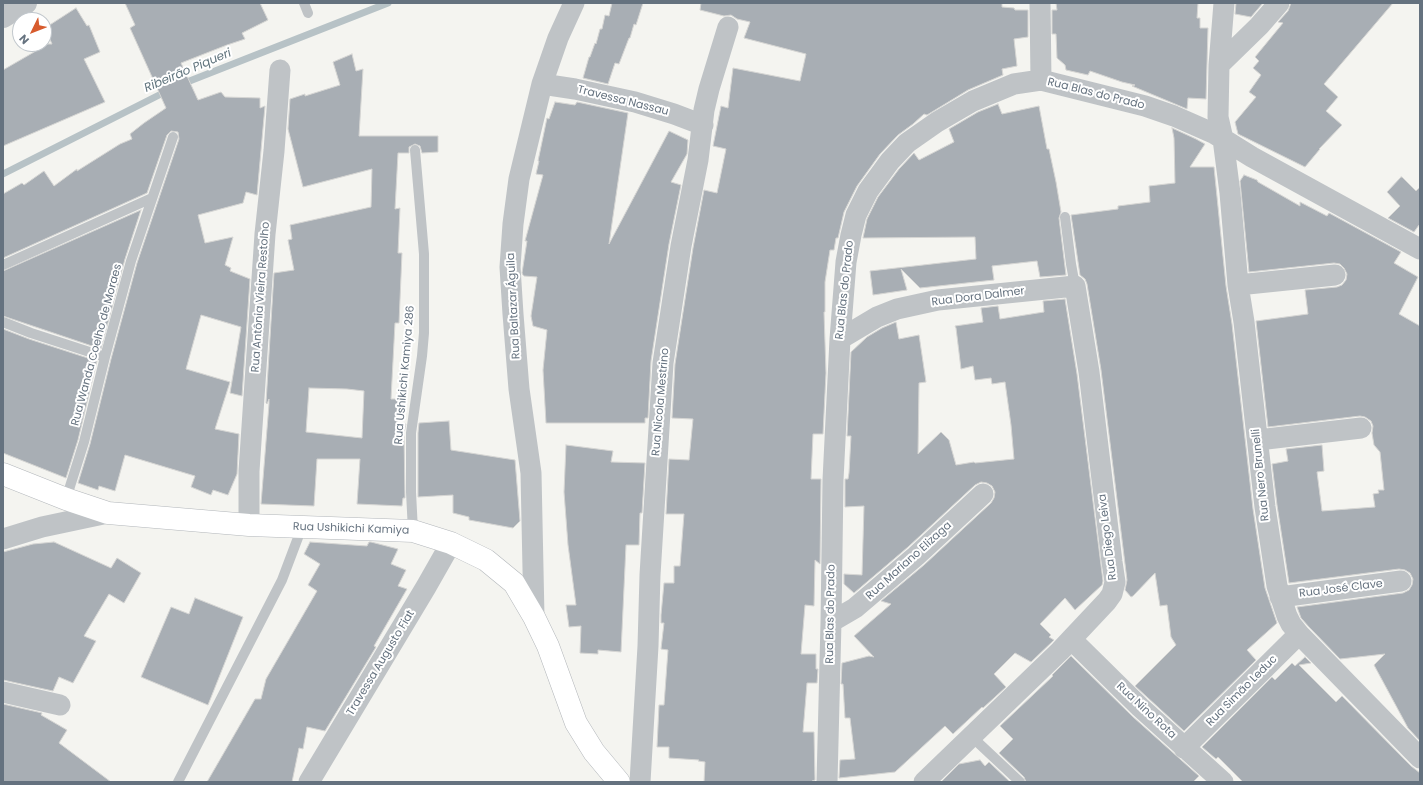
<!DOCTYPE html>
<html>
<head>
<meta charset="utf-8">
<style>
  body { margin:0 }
  #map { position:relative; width:1423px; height:785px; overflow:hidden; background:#f4f4f0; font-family:Poppins,sans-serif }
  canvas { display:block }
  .frame { position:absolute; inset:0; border:4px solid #65727f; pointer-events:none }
  .north { position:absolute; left:12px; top:12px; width:40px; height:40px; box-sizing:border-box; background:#fff; border:1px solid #c1c7cc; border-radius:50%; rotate:227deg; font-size:11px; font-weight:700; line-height:16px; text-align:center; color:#65727f }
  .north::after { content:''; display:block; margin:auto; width:14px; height:18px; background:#d75b2d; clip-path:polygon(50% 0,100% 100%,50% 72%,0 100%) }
</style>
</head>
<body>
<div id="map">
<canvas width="1423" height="785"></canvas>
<div class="frame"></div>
<div class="north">N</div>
</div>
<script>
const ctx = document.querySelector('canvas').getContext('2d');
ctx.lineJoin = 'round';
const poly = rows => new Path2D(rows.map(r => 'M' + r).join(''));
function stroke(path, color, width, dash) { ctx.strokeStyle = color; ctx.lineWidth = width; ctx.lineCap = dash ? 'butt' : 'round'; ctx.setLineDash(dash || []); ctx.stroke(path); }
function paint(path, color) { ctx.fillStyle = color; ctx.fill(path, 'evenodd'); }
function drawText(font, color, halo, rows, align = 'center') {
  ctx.font = font + ' Poppins,sans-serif'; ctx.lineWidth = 4; ctx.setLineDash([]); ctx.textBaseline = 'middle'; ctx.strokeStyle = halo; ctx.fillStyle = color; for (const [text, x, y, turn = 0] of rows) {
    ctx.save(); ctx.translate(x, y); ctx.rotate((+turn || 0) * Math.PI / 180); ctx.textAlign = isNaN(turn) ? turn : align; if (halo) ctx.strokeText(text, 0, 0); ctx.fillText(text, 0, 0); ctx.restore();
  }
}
stroke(poly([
  [182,84,388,3],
  [3,174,167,91]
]), '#b7c2c6', 7);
const building = poly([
  [125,3,260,3,268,20,242,33,245,39,227,45,181,63,198,100,221,92,225,97,260,98,260,108,265,106,257,195,246,192,243,203,198,215,205,243,233,237,225,265,231,268,230,271,250,279,242,396,230,393,241,327,201,315,186,369,230,382,215,429,239,434,237,474,228,495,213,490,211,495,191,487,195,476,125,455,115,491,99,486,98,490,78,483,90,444,111,359,137,263,179,139,178,132,171,131,167,135,147,193,3,258,3,194,22,183,24,185,44,171,54,186,77,169,77,171,120,144,132,139,130,134,144,123,166,108,130,28,135,25,125,3],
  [612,3,643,3,636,25,634,24,630,38,629,38,619,64,615,63,608,84,583,78,589,57,590,57,595,43,596,44,600,29,602,29,605,15,609,16,612,3],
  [701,3,1002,3,1002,7,1014,8,1015,10,1028,10,1028,37,1014,39,1017,66,1002,69,1003,75,968,90,927,115,924,114,913,124,898,135,880,154,857,186,844,212,838,238,836,238,834,250,830,250,825,282,825,312,824,312,826,373,823,434,813,434,811,479,821,479,820,564,815,560,814,606,805,605,801,654,816,654,816,669,818,669,817,683,807,683,803,732,814,732,815,780,812,781,812,782,704,782,705,762,698,761,699,760,669,758,669,747,657,747,659,705,664,705,668,650,661,649,664,623,661,623,661,615,664,583,674,583,674,566,680,566,684,514,666,514,669,459,689,460,693,419,672,418,675,364,693,248,704,190,717,193,726,149,713,146,721,106,728,108,733,68,800,81,806,54,744,38,750,22,737,19,731,15,724,16,700,10,701,3],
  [1056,3,1198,3,1197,18,1200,18,1200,28,1208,28,1206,99,1188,98,1187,109,1132,86,1135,85,1122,82,1090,71,1088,75,1066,70,1065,65,1057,58,1056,34,1052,34,1052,10,1057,10,1056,3],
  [1236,3,1263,3,1251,17,1235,14,1236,3],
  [1291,3,1393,3,1324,84,1338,97,1326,111,1342,125,1319,149,1320,149,1305,167,1238,134,1235,122,1256,97,1249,92,1261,75,1253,68,1259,61,1255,57,1283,23,1278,22,1288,11,1291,3],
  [76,8,87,26,89,25,100,52,84,59,105,102,3,146,3,70,48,44,52,44,45,28,76,8],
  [352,54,356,71,363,69,359,136,438,136,438,152,422,153,420,146,415,144,409,147,409,153,398,153,395,209,400,208,398,253,402,253,399,323,395,323,391,399,398,399,397,425,406,424,404,433,405,498,403,498,402,506,357,504,360,459,317,459,314,506,261,504,269,404,269,399,267,404,266,403,274,273,294,270,288,240,292,239,290,225,371,207,372,169,303,187,288,129,290,99,305,94,305,96,340,85,333,62,352,54],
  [309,388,347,389,364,391,362,438,306,432,309,388],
  [555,102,575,105,577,102,628,113,609,244,669,131,688,140,687,154,671,182,681,185,669,244,651,361,648,418,645,418,645,423,546,423,543,370,547,330,533,326,531,316,537,277,524,276,523,275,522,273,527,241,525,241,543,175,536,174,539,161,538,161,547,118,549,119,555,102],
  [998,104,1002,114,1039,106,1047,149,1049,149,1056,182,1061,212,1059,218,1066,275,1040,277,1037,261,992,266,994,280,920,288,901,269,907,290,873,295,870,271,976,259,975,237,863,238,867,219,878,197,899,169,914,153,919,160,954,142,949,129,978,112,998,104],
  [1172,128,1196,139,1205,144,1190,167,1214,167,1226,286,1232,324,1253,509,1265,588,1277,623,1247,650,1256,660,1184,731,1135,686,1176,645,1171,637,1167,605,1160,606,1155,573,1133,596,1131,597,1125,590,1127,580,1101,370,1087,284,1085,279,1080,275,1071,215,1118,209,1118,206,1150,202,1149,186,1175,183,1174,138,1172,128],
  [1244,175,1257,180,1258,182,1300,206,1300,202,1327,216,1329,213,1401,252,1394,263,1418,277,1399,314,1420,326,1420,741,1408,728,1374,665,1385,654,1340,659,1309,627,1301,618,1297,607,1403,593,1409,590,1412,585,1413,579,1410,573,1405,570,1399,569,1289,583,1277,505,1272,464,1288,461,1286,449,1322,445,1324,471,1317,472,1322,511,1375,507,1373,494,1379,493,1378,490,1384,490,1380,452,1374,445,1372,433,1373,426,1371,421,1365,417,1360,416,1268,427,1256,321,1308,314,1305,290,1337,287,1342,285,1346,280,1347,274,1344,268,1340,264,1334,263,1249,272,1240,181,1244,175],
  [1401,177,1402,177,1416,191,1420,187,1420,226,1419,225,1414,232,1388,218,1400,206,1387,192,1401,177],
  [141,210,125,259,101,349,3,316,3,271,141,210],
  [1065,299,1077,374,1103,581,1102,585,1075,610,1065,598,1040,624,1051,635,1049,637,1054,640,1031,662,1015,653,994,674,1006,687,983,708,982,707,953,734,945,726,895,772,839,778,840,760,855,759,850,718,845,718,843,684,841,684,842,663,869,656,874,657,854,636,891,604,881,601,924,565,991,503,994,498,995,492,992,486,987,483,981,482,975,485,908,547,854,593,844,584,844,574,862,575,864,506,845,507,845,479,848,479,849,473,851,436,847,436,851,352,867,337,882,328,896,322,899,339,919,335,926,382,919,383,918,454,941,432,949,440,956,465,974,462,975,463,1014,459,1011,425,1005,382,992,384,991,378,975,380,973,366,961,369,956,328,955,326,983,322,981,308,998,306,1000,319,1044,312,1043,301,1065,299],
  [3,329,29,339,97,361,78,440,66,478,3,453,3,329],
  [449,421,451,450,515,460,520,521,513,528,469,520,469,517,453,513,453,495,418,497,418,433,419,423,449,421],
  [566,445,613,451,611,462,645,463,642,513,640,513,639,545,626,545,621,652,598,650,598,654,580,653,581,626,569,627,566,605,576,605,568,545,564,492,566,445],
  [54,542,111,568,117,558,141,573,124,603,109,594,84,636,96,641,73,683,59,677,53,691,3,680,3,552,33,544,54,542],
  [310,542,367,546,369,542,371,542,398,549,391,564,406,570,398,586,407,589,374,646,376,647,325,731,307,727,303,749,299,748,292,782,207,782,255,699,261,699,266,679,317,591,308,585,320,564,304,554,310,542],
  [195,598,243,617,208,705,141,677,171,607,189,614,195,598],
  [1071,656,1132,716,1199,776,1193,782,1026,782,1024,777,999,753,1013,739,1000,726,1053,676,1052,675,1071,656],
  [1305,657,1311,663,1299,665,1336,702,1342,696,1411,766,1420,773,1420,782,1243,782,1218,757,1216,759,1202,747,1272,677,1275,680,1292,663,1295,666,1305,657],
  [3,704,42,713,41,715,67,730,59,743,111,782,3,782,3,704],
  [980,760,985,766,989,762,1010,782,941,782,959,764,980,760]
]);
paint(building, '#a8aeb4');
stroke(building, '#d5d5d3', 1);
const secondary = poly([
  [3,474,66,499,108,513,249,525,413,531,451,543,486,560,514,583,534,617,548,646,576,723,594,752,619,782]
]);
stroke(secondary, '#b2b6ba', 23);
stroke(poly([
  [304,3,308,13],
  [1065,217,1071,264,1075,286],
  [3,265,152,198],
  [3,322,31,333,105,357],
  [66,499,84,442,105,357,131,261,173,137],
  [413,531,411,492,411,433,422,356,424,333,424,254,415,150],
  [971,736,1020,782],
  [178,782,282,580,302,527]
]), '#bfc3c6', 10);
stroke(poly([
  [1040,3,1041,80],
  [1224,3,1219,65,1218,117,1223,139,1230,193,1238,285,1244,322,1265,507,1277,586,1287,616,1291,624,1299,634,1420,758],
  [1219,65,1259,26,1279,3],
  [542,84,575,89,635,102,674,114,703,125],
  [1238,285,1335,275],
  [840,339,877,317,897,309,938,300,1075,286,1089,372,1112,562,1115,582,1112,594,1107,601,1060,651,924,782],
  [1258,440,1361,428],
  [249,525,249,471,265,234,274,151,280,70],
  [3,539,42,527,108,513],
  [1280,597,1401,581],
  [534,617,531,473,519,389,513,314,510,267,513,224,519,179,542,84,558,38,574,3],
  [831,622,855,608,916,556,983,494],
  [1071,639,1140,707,1223,782],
  [3,692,60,705],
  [1184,748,1299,634],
  [309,782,426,587,451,543],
  [640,782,648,646,650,575,663,363,681,246,698,160,704,110,709,89,728,27],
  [827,782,831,622,833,480,840,339,846,262,851,235,856,215,868,191,890,161,907,143,937,122,973,101,1014,84,1041,80,1145,106,1174,116,1215,134,1252,157,1420,249]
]), '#bfc3c6', 21);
stroke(poly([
  [3,17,26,3]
]), '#bfc3c6', 22);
stroke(secondary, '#fff', 22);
drawText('11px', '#65727f', '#fff', [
  ["Rua Blas do Prado",1096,94,14],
  ["Travessa Nassau",623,101,14],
  ["Rua Blas do Prado",845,290,-84],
  ["Rua Antônia Vieira Restolho",261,297,-86],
  ["Rua Dora Dalmer",978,297,-7],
  ["Rua Baltazar Águila",514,306,-93],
  ["Rua Wanda Coelho de Moraes",97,345,-75],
  ["Rua Ushikichi Kamiya 286",405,375,-85],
  ["Rua Nicola Mestrino",661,402,-85],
  ["Rua Nero Brunelli",1261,475,-96],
  ["Rua Ushikichi Kamiya",351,529,2],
  ["Rua Diego Leiva",1108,537,-97],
  ["Rua Mariano Elizaga",909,561,-42],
  ["Rua José Clave",1341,589,-7],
  ["Rua Blas do Prado",831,614,-89],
  ["Travessa Augusto Fiat",381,663,-59],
  ["Rua Simão Leduc",1242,691,-45],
  ["Rua Nino Rota",1146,711,43]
]);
drawText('italic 12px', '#60747d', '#fff', [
  ["Ribeirão Piqueri",188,71,-23]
]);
</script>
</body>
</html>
